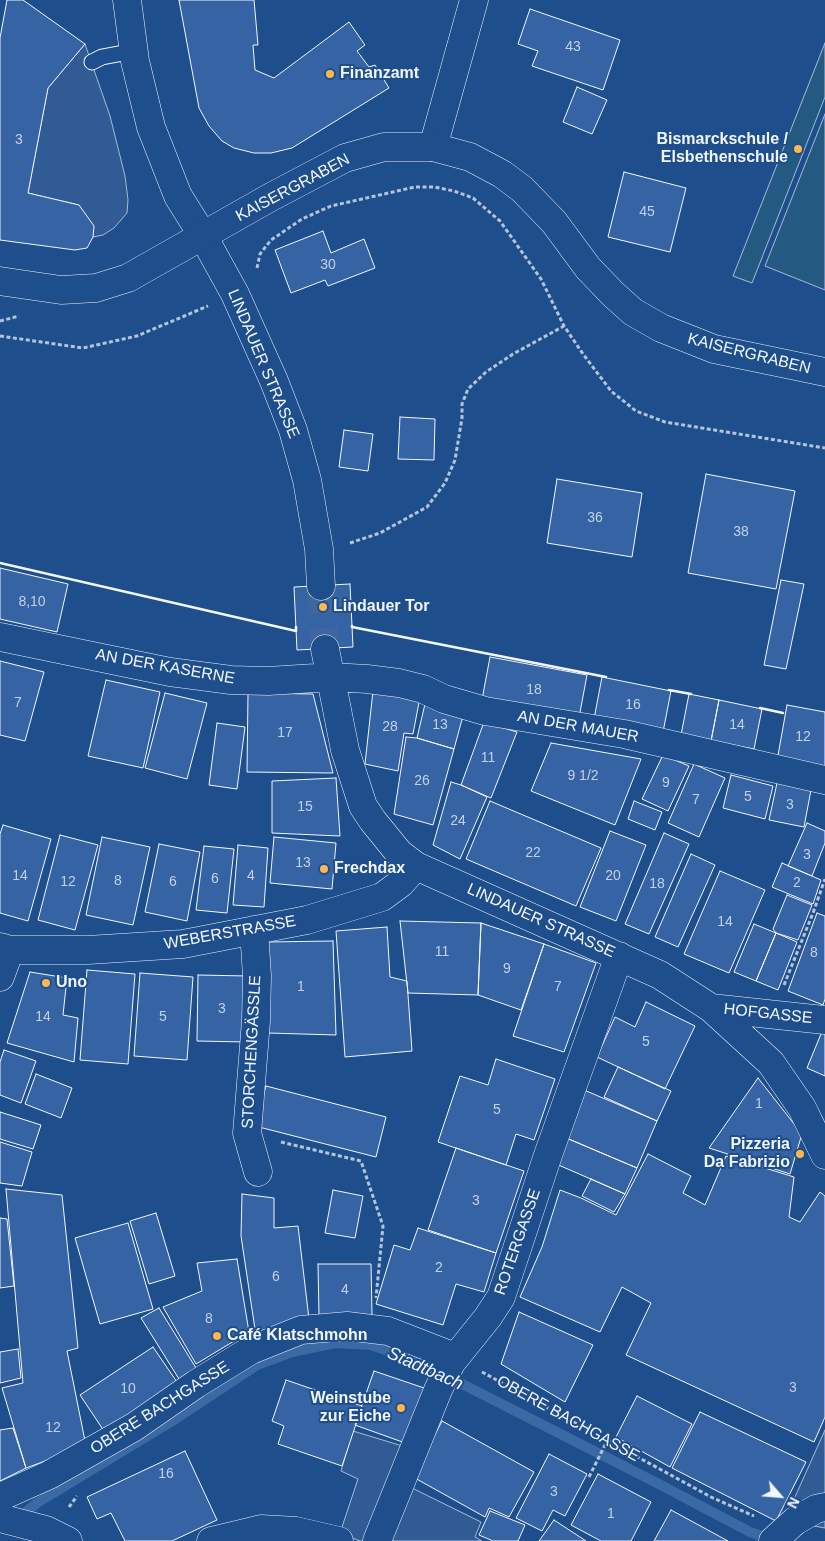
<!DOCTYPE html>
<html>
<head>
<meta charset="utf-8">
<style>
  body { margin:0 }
  #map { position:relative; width:825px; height:1541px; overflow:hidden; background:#1f4e8c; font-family:Helvetica,sans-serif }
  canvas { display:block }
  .north { position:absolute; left:755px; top:1471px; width:50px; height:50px; -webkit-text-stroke:4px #1f4e8c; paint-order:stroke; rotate:117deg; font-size:14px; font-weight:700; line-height:20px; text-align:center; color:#f2f6ff }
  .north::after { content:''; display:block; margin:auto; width:18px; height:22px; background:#f2f6ff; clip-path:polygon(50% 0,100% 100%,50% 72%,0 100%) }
</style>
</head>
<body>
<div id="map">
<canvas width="825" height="1541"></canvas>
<div class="north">N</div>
</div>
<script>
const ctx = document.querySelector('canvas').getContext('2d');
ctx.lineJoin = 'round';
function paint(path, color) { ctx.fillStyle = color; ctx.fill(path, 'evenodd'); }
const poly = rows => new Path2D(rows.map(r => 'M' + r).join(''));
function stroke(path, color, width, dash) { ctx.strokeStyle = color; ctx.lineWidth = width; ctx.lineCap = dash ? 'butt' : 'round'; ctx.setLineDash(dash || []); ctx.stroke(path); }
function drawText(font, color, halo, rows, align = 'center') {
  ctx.font = font + ' Helvetica,sans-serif'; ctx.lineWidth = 4; ctx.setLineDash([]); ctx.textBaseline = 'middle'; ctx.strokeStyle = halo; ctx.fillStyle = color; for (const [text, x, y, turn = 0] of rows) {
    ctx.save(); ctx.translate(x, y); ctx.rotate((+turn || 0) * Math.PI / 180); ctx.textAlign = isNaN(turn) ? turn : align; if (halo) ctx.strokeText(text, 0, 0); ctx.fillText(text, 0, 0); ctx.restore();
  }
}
const green = poly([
  [825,43,825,97,752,283,733,276,825,43],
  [825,114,825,290,765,266,825,114]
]);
paint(green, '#245a82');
stroke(green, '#a8bbd7', 1);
const parking = poly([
  [85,44,110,116,125,176,128,200,127,213,114,228,103,235,93,237,79,205,28,193,48,88,85,44],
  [825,1430,825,1528,803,1524,786,1517,825,1430],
  [353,1431,422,1452,408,1486,481,1522,475,1537,482,1541,360,1541,340,1533,358,1479,341,1471,353,1431]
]);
paint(parking, '#305b95');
stroke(parking, '#a8bbd7', 1);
stroke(poly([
  [17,1519,37,1503,174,1420,257,1365,292,1352,335,1343,370,1345,413,1359,655,1482,750,1532,774,1540]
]), '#3b69a3', 10);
const building = poly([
  [7,0,23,0,85,44,48,88,28,193,79,205,94,226,93,237,87,248,75,250,0,240,0,38,7,0],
  [179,0,254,0,258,45,253,45,255,70,274,78,349,22,365,45,357,51,369,67,375,65,389,88,292,148,271,153,254,153,234,148,222,141,209,126,199,108,179,0],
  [530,9,620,40,603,90,532,66,538,51,518,44,530,9],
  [577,87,607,100,592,134,563,122,577,87],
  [624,172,686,188,670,252,608,237,624,172],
  [323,231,331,253,364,239,375,268,328,286,325,280,291,293,275,250,323,231],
  [400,417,435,419,434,460,398,459,400,417],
  [344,430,373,434,368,471,339,467,344,430],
  [706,474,795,491,776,589,688,573,706,474],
  [557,479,642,493,632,557,547,543,557,479],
  [0,568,68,584,57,632,0,619,0,568],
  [781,580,804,584,786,669,764,665,781,580],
  [350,584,353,647,297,650,294,587,350,584],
  [490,657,587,675,578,723,481,705,490,657],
  [0,661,44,672,25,741,0,735,0,661],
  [602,677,671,691,663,732,594,719,602,677],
  [106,680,160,692,143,768,88,756,106,680],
  [373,691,420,697,413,734,404,733,398,771,365,764,373,691],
  [165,693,207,703,187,779,145,768,165,693],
  [248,693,313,694,333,773,247,772,248,693],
  [689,694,719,700,711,741,681,735,689,694],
  [719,700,762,709,754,749,711,741,719,700],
  [425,704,464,712,454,749,417,738,425,704],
  [787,705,825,712,825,770,777,761,787,705],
  [484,722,517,732,491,798,461,785,484,722],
  [217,723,245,727,237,789,209,785,217,723],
  [406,737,417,738,454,749,433,825,394,814,406,737],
  [551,743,641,759,615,825,531,791,551,743],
  [663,755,689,766,668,811,642,799,663,755],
  [694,764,725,778,699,837,668,823,694,764],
  [731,775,773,786,765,819,723,808,731,775],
  [336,778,340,836,272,833,272,781,336,778],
  [451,782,461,785,487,797,460,859,433,845,451,782],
  [777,783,811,790,804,827,769,820,777,783],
  [490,801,601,848,576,906,466,859,490,801],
  [634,801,662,812,655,830,628,819,634,801],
  [807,823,825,831,825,843,812,876,788,866,807,823],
  [3,825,51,839,28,921,0,913,0,834,3,825],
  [610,831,646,845,616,921,580,907,610,831],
  [664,833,689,844,649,934,625,924,664,833],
  [60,835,98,845,75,930,38,920,60,835],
  [102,837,150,847,133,925,86,915,102,837],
  [274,837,336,843,332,889,270,883,274,837],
  [159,844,200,852,187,921,145,912,159,844],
  [238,845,268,848,264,907,233,905,238,845],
  [204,846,234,849,227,913,196,910,204,846],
  [691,854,715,865,678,947,655,937,691,854],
  [782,863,821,880,813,904,772,887,782,863],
  [720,871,765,890,729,973,684,954,720,871],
  [787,895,812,905,798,940,776,933,773,929,787,895],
  [817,913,825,916,825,999,823,1005,788,991,817,913],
  [400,921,481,923,478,995,408,993,400,921],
  [481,923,544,944,521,1010,478,995,481,923],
  [754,924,776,933,756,981,734,972,754,924],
  [387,927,390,977,407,981,412,1051,345,1057,336,931,387,927],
  [776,933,797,942,778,990,756,981,776,933],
  [333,941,336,1035,268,1033,268,942,333,941],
  [544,944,596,963,564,1052,513,1036,544,944],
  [87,970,135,974,128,1064,80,1060,87,970],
  [30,972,67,978,63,1015,78,1018,74,1062,7,1043,30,972],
  [140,973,193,977,187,1060,134,1056,140,973],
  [198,975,248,976,246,1042,197,1041,198,975],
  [646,1002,695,1026,665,1089,597,1057,615,1017,635,1027,646,1002],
  [823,1029,825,1029,825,1076,807,1068,823,1029],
  [4,1050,36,1061,21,1103,0,1095,0,1062,4,1050],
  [496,1059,555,1079,534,1140,516,1134,506,1165,438,1142,460,1076,488,1085,496,1059],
  [618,1067,671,1091,657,1121,604,1097,618,1067],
  [36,1074,72,1088,61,1118,25,1104,36,1074],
  [758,1078,802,1134,790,1174,709,1148,758,1078],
  [266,1086,386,1117,376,1157,255,1126,266,1086],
  [584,1090,657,1121,637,1168,564,1137,584,1090],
  [0,1112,41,1125,33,1149,0,1139,0,1112],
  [564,1137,637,1168,625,1194,554,1163,564,1137],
  [0,1142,32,1152,22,1186,0,1183,0,1142],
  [456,1148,524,1171,496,1253,428,1230,456,1148],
  [648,1154,691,1176,683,1193,705,1205,726,1156,794,1177,789,1217,800,1222,820,1192,825,1196,825,1417,814,1442,626,1355,651,1303,622,1287,600,1332,520,1297,542,1247,560,1190,581,1198,616,1215,648,1154],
  [591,1179,625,1194,614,1212,582,1196,591,1179],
  [6,1189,62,1195,78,1348,67,1351,86,1446,26,1468,2,1388,23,1383,6,1189],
  [333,1190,363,1196,355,1238,325,1233,333,1190],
  [242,1194,274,1198,274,1228,298,1226,309,1319,256,1336,241,1236,242,1194],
  [156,1213,175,1276,149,1284,130,1221,156,1213],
  [0,1218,7,1219,14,1286,0,1288,0,1218],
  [128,1223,153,1309,100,1324,75,1238,128,1223],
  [418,1228,496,1253,484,1292,456,1284,443,1325,376,1304,394,1245,410,1250,418,1228],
  [237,1259,249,1332,196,1364,163,1307,202,1291,197,1263,237,1259],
  [318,1264,371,1264,372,1315,319,1316,318,1264],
  [159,1308,196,1368,179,1379,141,1318,159,1308],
  [519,1312,593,1345,565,1402,501,1364,519,1312],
  [153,1347,177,1382,104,1431,80,1395,153,1347],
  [18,1349,21,1378,0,1383,0,1352,18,1349],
  [374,1371,427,1389,408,1444,355,1425,374,1371],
  [286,1380,362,1406,342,1466,278,1444,284,1426,272,1421,286,1380],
  [637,1396,692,1424,670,1467,616,1437,637,1396],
  [700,1412,806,1462,776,1521,672,1468,700,1412],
  [442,1421,534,1472,509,1517,489,1508,485,1517,413,1477,442,1421],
  [13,1428,26,1468,0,1481,0,1430,13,1428],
  [185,1451,217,1520,172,1541,125,1541,111,1513,97,1519,87,1497,185,1451],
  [549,1454,587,1474,565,1516,553,1510,542,1531,516,1518,549,1454],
  [598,1474,651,1502,631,1541,601,1541,571,1525,598,1474],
  [671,1510,728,1541,654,1541,671,1510],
  [490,1511,525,1525,518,1541,493,1541,479,1535,490,1511],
  [554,1520,586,1541,539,1541,554,1520]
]);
paint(building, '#3563a3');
stroke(building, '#f2f6ff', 1);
stroke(poly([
  [321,586,325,649]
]), '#3f679d', 28, [28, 14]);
const service = poly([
  [92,62,102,57,134,51]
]);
const minor = poly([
  [127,0,135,61,151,127,178,196,203,236,235,294,274,381,293,430,307,480,319,549,321,586],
  [433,147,474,0],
  [0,637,170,672,231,680,268,681,331,677,367,679,399,683,423,689,444,699,485,711,624,734,825,780],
  [325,649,345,750,363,806,373,821,399,853,416,866,660,975,711,1008,771,1063,802,1108,825,1155],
  [254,930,257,976,256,1021,247,1133,258,1172],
  [0,947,10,950,88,950,183,944,307,920,382,897,401,883,416,866],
  [0,977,10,950],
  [711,1008,825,1020],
  [0,1497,49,1475,134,1427,196,1384,251,1350,301,1330,347,1326,388,1331,455,1357],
  [0,1518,46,1530,68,1541],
  [211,1541,261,1529,296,1531,339,1541],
  [377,1541,438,1390,451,1363,488,1317,501,1297,548,1155,619,956],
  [773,1541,795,1521,816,1509,825,1507]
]);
const tertiary = poly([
  [0,281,61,290,96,288,128,278,271,197,345,158,384,147,433,147,470,157,502,174,522,189,554,222,588,268,613,294,633,312,661,328,714,349,825,372]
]);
stroke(service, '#f2f6ff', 17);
stroke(minor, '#f2f6ff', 29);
stroke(tertiary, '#f2f6ff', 29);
stroke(poly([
  [257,268,260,254,271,240,302,219,331,206,415,187,434,187,454,191,473,198,500,221,541,279,564,326,583,354,611,391,636,411,665,422,825,448],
  [0,321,19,316],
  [0,336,83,348,137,336,208,306],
  [350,543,380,533,427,507,445,483,455,460,462,418,462,404,468,389,486,372,513,354,564,326],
  [784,985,813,913,825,879],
  [281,1142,361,1161,383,1226,376,1298],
  [482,1372,711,1497,754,1516],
  [589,1477,607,1441],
  [69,1507,77,1496]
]), '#b3c4dc', 3, [4, 2.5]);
stroke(service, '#1f4e8c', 15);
stroke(minor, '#1f4e8c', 28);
stroke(tertiary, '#1f4e8c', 28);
stroke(poly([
  [0,563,296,631,296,627],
  [352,626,352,627,606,677],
  [669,690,691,694],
  [760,708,783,713]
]), '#f2f6ff', 2.5);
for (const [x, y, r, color] of [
  [330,74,5,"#ffb74d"],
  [798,149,5,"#ffb74d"],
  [323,607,5,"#ffb74d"],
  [324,869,5,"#ffb74d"],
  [46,983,5,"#ffb74d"],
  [800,1154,5,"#ffb74d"],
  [217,1336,5,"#ffb74d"],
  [401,1408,5,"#ffb74d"]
]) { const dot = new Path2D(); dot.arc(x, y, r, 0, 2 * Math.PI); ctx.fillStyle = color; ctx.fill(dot); stroke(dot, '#1f4e8c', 2); }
drawText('14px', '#c3d1e8', null, [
  ["43",573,47],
  ["3",19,140],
  ["45",647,212],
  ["30",328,265],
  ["36",595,518],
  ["38",741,532],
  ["8,10",32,602],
  ["18",534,690],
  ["7",18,703],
  ["16",633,705],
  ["13",440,725],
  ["14",737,725],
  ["28",390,727],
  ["17",285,733],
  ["12",803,737],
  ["11",488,758],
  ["9 1/2",583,776],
  ["26",422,781],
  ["9",666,783],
  ["5",748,797],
  ["7",696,800],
  ["3",790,805],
  ["15",305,807],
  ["24",458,821],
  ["22",533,853],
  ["3",807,855],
  ["13",303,863],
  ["14",20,876],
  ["4",251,876],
  ["20",613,876],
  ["6",215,879],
  ["8",118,881],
  ["12",68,882],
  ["6",173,882],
  ["2",797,883],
  ["18",657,884],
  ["14",725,922],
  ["11",442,952],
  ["8",814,953],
  ["9",507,969],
  ["1",301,987],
  ["7",558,987],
  ["3",222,1009],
  ["14",43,1017],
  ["5",163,1017],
  ["5",646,1042],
  ["1",759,1104],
  ["5",497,1110],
  ["3",476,1201],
  ["2",439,1268],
  ["6",276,1277],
  ["4",345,1290],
  ["8",209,1319],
  ["3",793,1388],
  ["10",128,1389],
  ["12",53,1428],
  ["16",166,1474],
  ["3",554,1492],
  ["1",611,1514]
]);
drawText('bold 16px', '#f2f6ff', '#1f4e8c', [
  ["Finanzamt",340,74],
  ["Bismarckschule /",788,140,"right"],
  ["Elsbethenschule",788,158,"right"],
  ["Lindauer Tor",333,607],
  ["Frechdax",334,869],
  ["Uno",56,983],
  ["Pizzeria",790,1145,"right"],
  ["Da Fabrizio",790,1163,"right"],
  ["Café Klatschmohn",227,1336],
  ["Weinstube",391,1399,"right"],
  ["zur Eiche",391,1417,"right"]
], 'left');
drawText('16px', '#f2f6ff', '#1f4e8c', [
  ["KAISERGRABEN",293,188,-28],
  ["KAISERGRABEN",749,354,14],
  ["LINDAUER STRASSE",263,364,67],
  ["AN DER KASERNE",165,667,10],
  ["AN DER MAUER",578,727,10],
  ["LINDAUER STRASSE",541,921,24],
  ["WEBERSTRASSE",230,933,-10],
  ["HOFGASSE",768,1014,6],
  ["STORCHENGÄSSLE",252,1052,-87],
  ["ROTERGASSE",518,1242,-71],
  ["OBERE BACHGASSE",160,1408,-32],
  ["OBERE BACHGASSE",568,1419,29]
]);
drawText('italic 18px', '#f2f6ff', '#1f4e8c', [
  ["Stadtbach",425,1369,24]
]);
</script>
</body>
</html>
